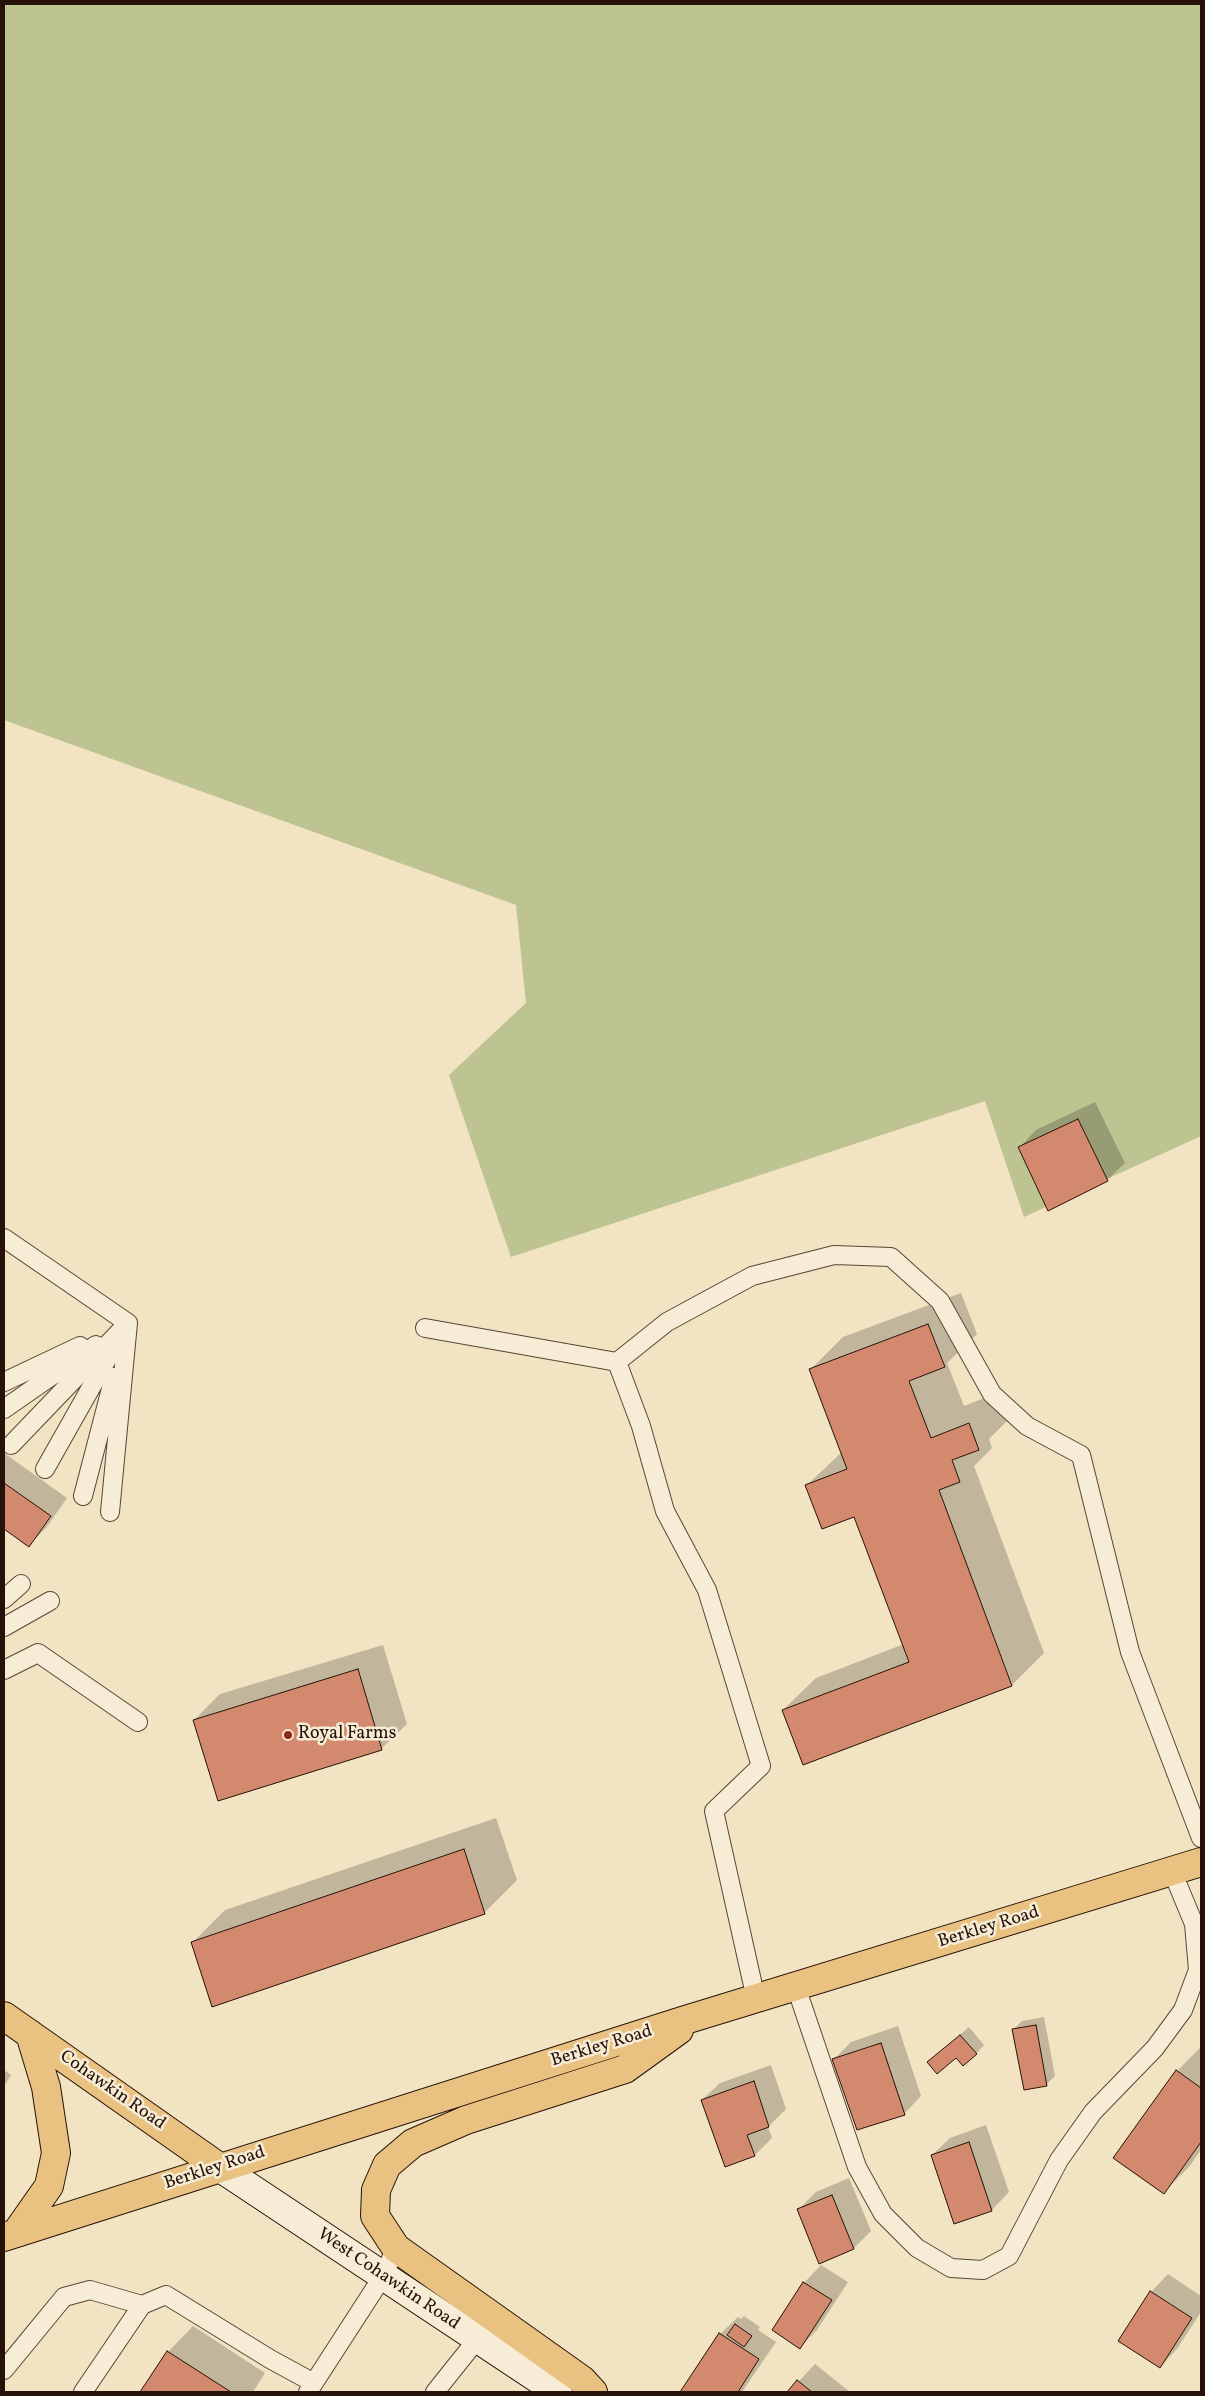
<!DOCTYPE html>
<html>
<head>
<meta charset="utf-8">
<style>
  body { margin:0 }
  #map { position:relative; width:1205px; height:2396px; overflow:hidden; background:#f2e3c2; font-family:Vollkorn,serif }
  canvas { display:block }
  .frame { position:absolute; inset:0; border:5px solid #261208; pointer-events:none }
</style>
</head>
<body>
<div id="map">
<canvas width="1205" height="2396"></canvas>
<div class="frame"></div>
</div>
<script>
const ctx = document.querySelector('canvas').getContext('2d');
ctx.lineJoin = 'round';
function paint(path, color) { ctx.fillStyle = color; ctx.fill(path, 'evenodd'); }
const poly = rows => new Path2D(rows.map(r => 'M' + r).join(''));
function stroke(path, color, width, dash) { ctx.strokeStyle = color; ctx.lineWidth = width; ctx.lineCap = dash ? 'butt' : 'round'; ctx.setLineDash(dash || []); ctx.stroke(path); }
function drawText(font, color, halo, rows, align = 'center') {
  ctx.font = font + ' Vollkorn,serif'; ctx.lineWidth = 5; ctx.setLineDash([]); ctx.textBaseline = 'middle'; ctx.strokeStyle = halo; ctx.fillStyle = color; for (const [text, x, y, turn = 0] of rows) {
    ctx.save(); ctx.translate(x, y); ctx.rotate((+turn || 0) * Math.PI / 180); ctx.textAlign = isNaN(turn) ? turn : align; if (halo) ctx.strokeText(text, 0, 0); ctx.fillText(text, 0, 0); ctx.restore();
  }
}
paint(poly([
  [4,4,1201,4,1201,1136,1024,1217,985,1101,511,1257,449,1075,526,1003,516,905,4,720]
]), '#bdc391');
paint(poly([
  [1095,1102,1125,1163,1107,1180,1019,1148,1036,1130],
  [961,1293,977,1334,947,1363,964,1406,1002,1391,1011,1417,989,1439,992,1448,974,1466,1044,1653,1012,1685,783,1710,816,1678,904,1644,855,1515,807,1485,842,1452,811,1369,843,1337],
  [4,1453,67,1498,46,1528,29,1545,4,1528],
  [383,1645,407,1724,381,1749,194,1720,220,1694],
  [496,1818,517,1880,485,1912,213,2005,192,1943,225,1910],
  [1044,2017,1055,2076,1047,2084,1025,2089,1014,2029,1022,2021],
  [898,2026,921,2096,904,2114,834,2059,851,2042],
  [969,2027,984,2045,976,2054,929,2062],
  [1201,2047,1201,2150,1189,2167,1164,2192,1177,2071],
  [771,2065,786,2109,768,2127,772,2138,755,2155,702,2100,720,2083],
  [4,2070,11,2075,4,2086],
  [986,2125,1009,2192,992,2210,955,2222,932,2155,950,2138],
  [849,2178,871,2231,854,2248,798,2210,816,2192],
  [821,2265,848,2282,817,2330,800,2347,804,2283],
  [1168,2274,1201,2296,1201,2312,1177,2349,1160,2367,1151,2292],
  [744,2316,760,2327,758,2330,776,2342,742,2392,682,2392,720,2334,738,2317,741,2319],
  [193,2326,265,2373,253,2392,141,2392,168,2352],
  [815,2364,850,2392,789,2392]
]), '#0003');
const building = poly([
  [1078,1119,1108,1181,1048,1211,1018,1147,1078,1119],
  [928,1324,945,1367,909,1381,931,1438,969,1423,979,1450,952,1460,960,1482,939,1490,1012,1686,803,1765,782,1710,909,1662,854,1517,822,1529,805,1485,847,1469,809,1369,928,1324],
  [4,1483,51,1516,29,1547,4,1529,4,1483],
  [358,1669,382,1750,218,1801,193,1720,358,1669],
  [464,1849,485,1914,212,2007,191,1942,464,1849],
  [1036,2025,1047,2086,1024,2090,1012,2029,1036,2025],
  [960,2035,977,2054,963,2066,956,2058,937,2074,927,2062,960,2035],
  [881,2043,905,2115,857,2130,832,2059,881,2043],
  [1176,2070,1201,2088,1201,2142,1164,2194,1113,2158,1176,2070],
  [754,2081,769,2127,747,2135,755,2156,725,2167,701,2100,754,2081],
  [969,2142,992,2211,954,2224,931,2155,969,2142],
  [832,2195,854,2249,819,2264,797,2209,832,2195],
  [803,2282,832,2300,800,2349,772,2330,803,2282],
  [1150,2291,1192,2318,1160,2368,1118,2341,1150,2291],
  [735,2324,752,2336,744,2347,727,2335,735,2324],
  [719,2333,759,2359,738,2392,680,2392,719,2333],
  [167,2351,231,2392,140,2392,167,2351],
  [797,2380,812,2392,787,2392,797,2380]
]);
paint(building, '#d2896d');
stroke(building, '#261208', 1);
const service = poly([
  [4,1238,128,1323],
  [425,1328,617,1362,641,1426,665,1511,707,1590,761,1766,714,1811,756,1999],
  [617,1362,667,1322,752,1276,834,1255,891,1257,940,1301,992,1394,1027,1426,1081,1455,1130,1652,1201,1838],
  [4,1382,80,1346],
  [4,1409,96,1345],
  [11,1445,128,1323],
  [45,1469,115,1345],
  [83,1496,114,1377],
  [110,1512,128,1323],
  [4,1599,21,1584],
  [4,1627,50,1601],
  [4,1670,38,1653,138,1722],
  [796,1987,857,2167,883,2214,917,2248,951,2268,983,2270,1009,2256,1059,2160,1093,2112,1155,2048,1183,2010,1198,1970,1194,1924,1172,1871],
  [4,2370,64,2297,90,2290,142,2305],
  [83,2392,142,2305,166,2295,270,2359,314,2383],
  [308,2392,383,2276,396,2248],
  [435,2392,483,2332]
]);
const secondary = poly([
  [219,2167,558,2392]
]);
const primary = poly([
  [4,2016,219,2167],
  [16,2233,49,2186,56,2153,46,2087,30,2034],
  [4,2237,682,2021,1201,1862],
  [593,2392,582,2380,396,2248,375,2216,376,2190,387,2165,413,2143,466,2120,625,2069,679,2030]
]);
stroke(service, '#594636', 20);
stroke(secondary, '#261208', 30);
stroke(primary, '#261208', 30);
stroke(service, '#f7edd7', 18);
stroke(secondary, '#f7edd7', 28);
stroke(primary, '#e9c281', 28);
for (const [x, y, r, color] of [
  [288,1735,5,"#8f2418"]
]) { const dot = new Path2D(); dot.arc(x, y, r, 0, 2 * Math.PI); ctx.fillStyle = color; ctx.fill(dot); stroke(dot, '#f7edd7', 2); }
drawText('18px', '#261208', '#f7edd7', [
  ["Royal Farms",298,1735]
], 'left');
drawText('18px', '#261208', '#f7edd7', [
  ["Berkley Road",989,1928,-17],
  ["Berkley Road",602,2047,-17],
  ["Cohawkin Road",112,2091,35],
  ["Berkley Road",215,2169,-18],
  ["West Cohawkin Road",388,2280,34]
]);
</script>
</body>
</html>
